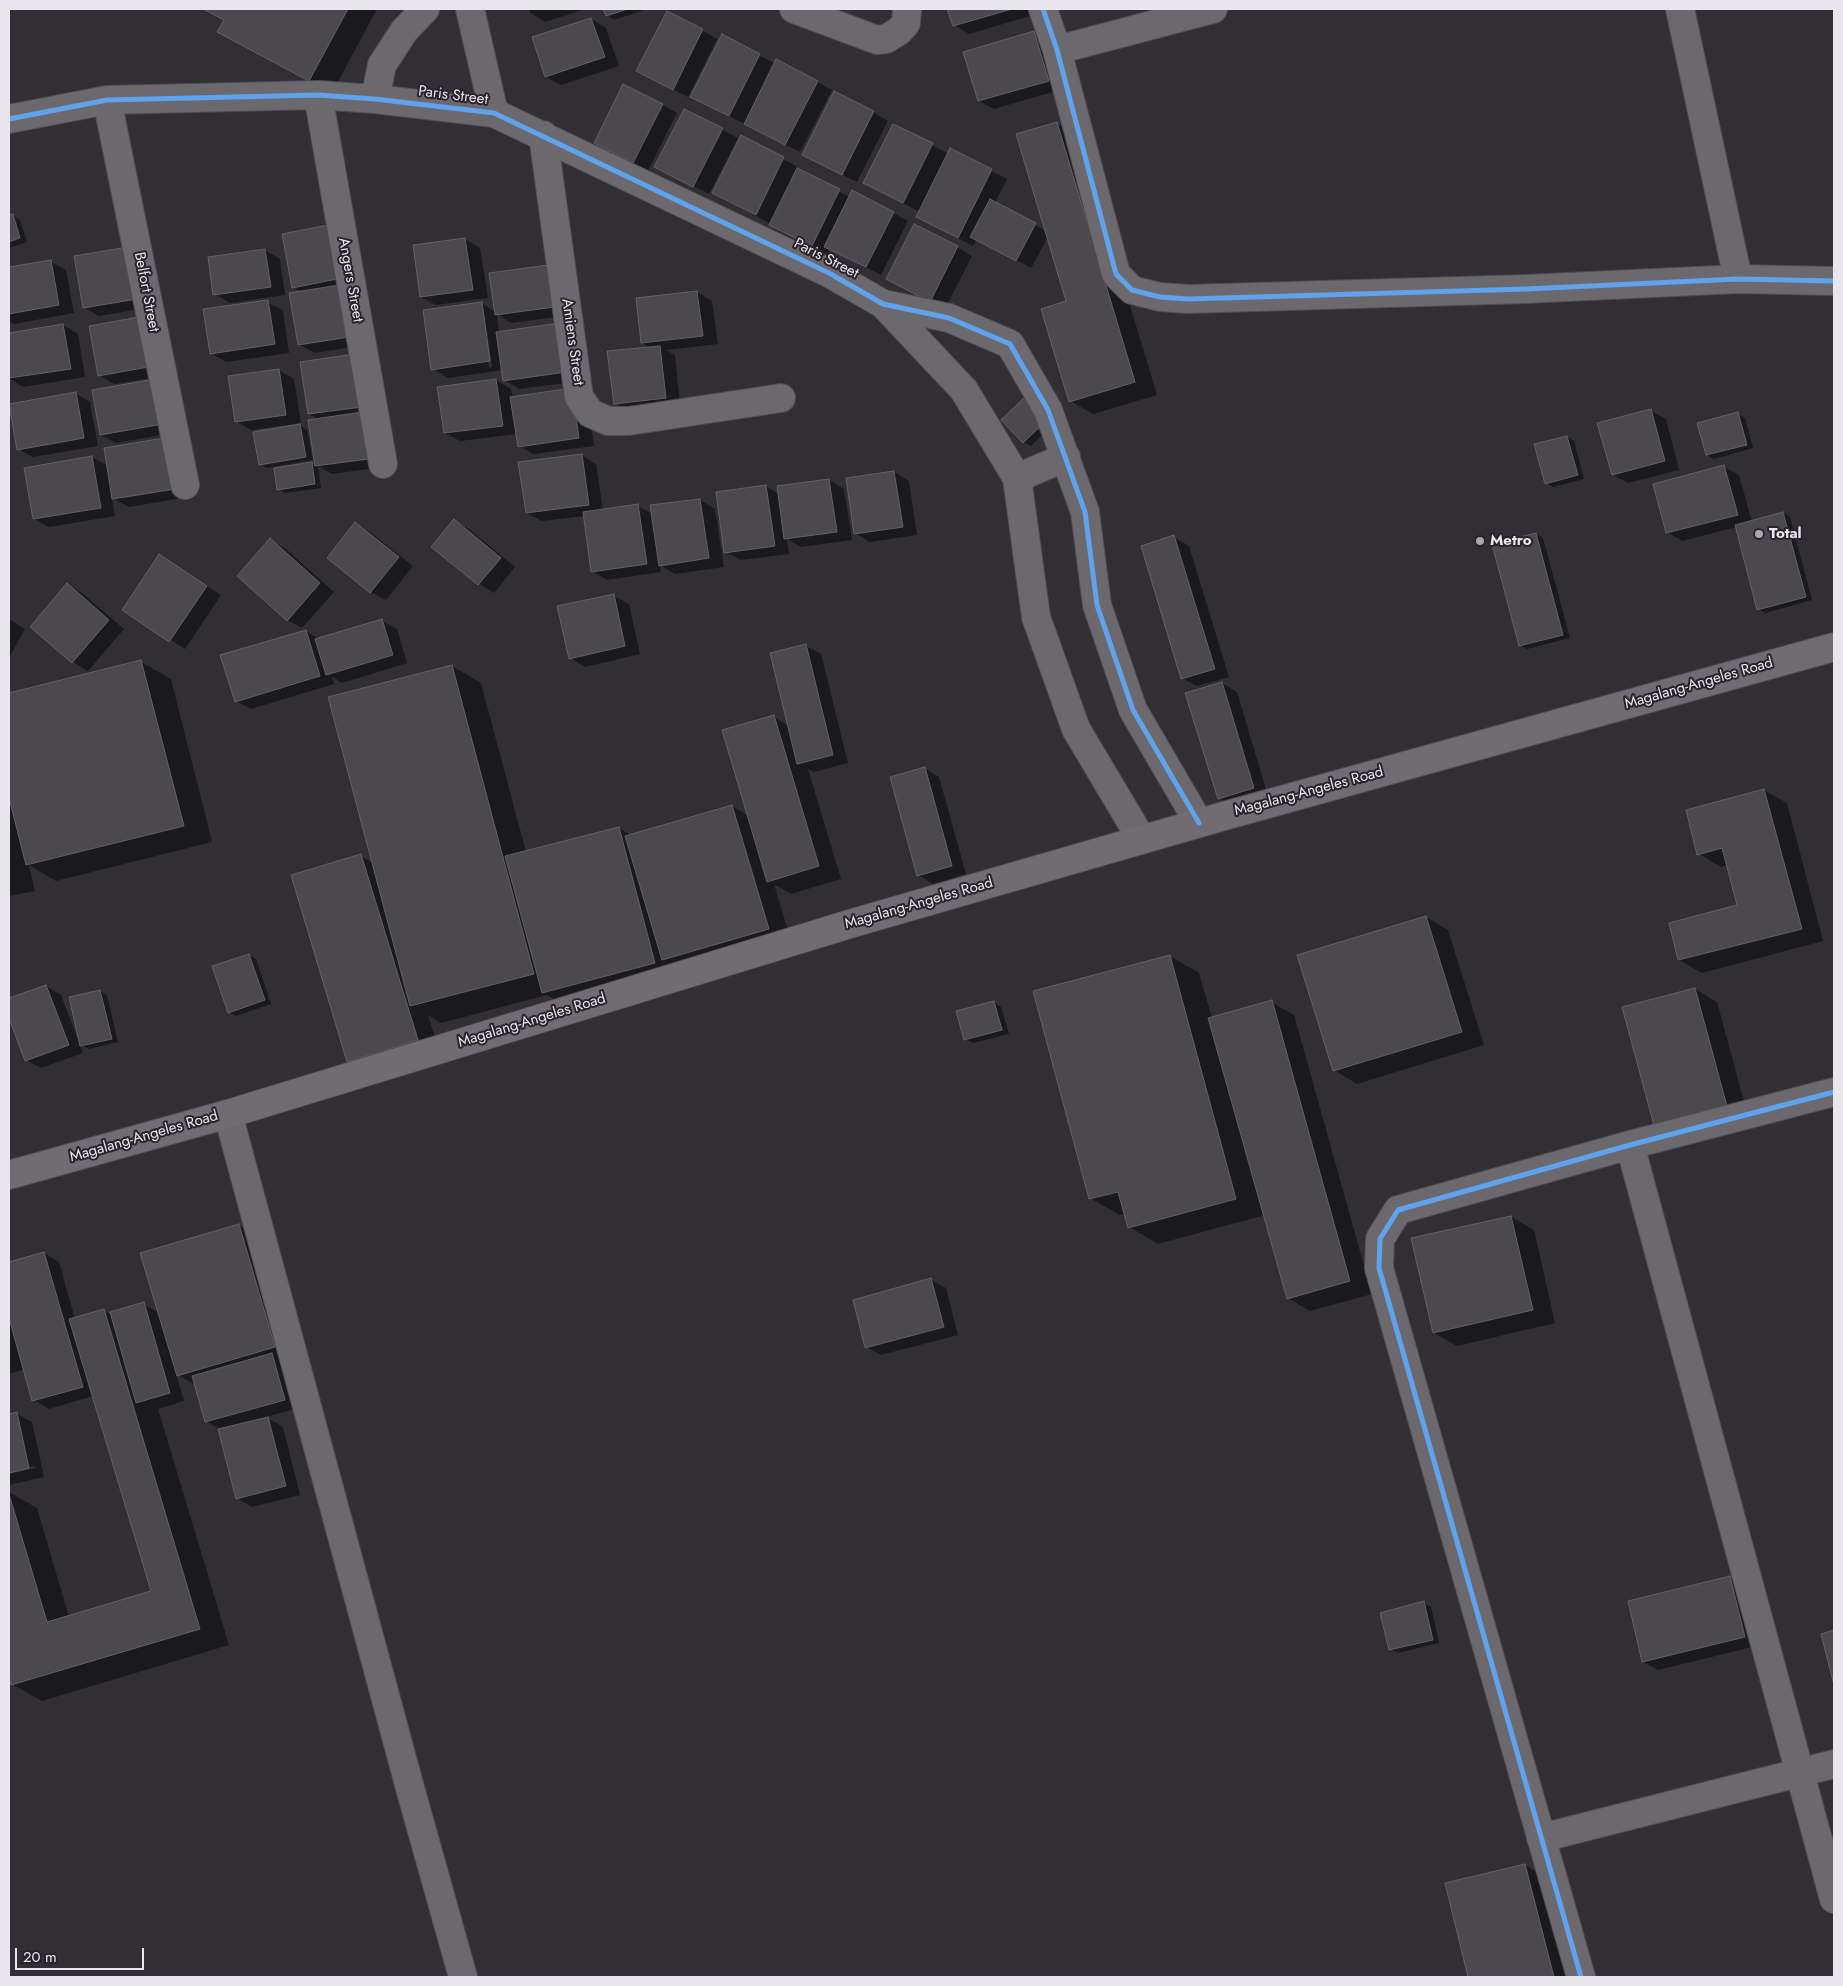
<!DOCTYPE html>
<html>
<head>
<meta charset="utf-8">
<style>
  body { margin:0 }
  #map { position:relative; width:1843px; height:1986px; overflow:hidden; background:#322f34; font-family:Jost,sans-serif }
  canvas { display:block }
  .frame { position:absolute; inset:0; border:10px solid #eae6ed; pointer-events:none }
  .scale { position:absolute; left:15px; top:1948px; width:129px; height:22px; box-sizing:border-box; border:2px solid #eae6ed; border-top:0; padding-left:6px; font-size:15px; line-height:18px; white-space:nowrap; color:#eae6ed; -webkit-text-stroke:4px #29222d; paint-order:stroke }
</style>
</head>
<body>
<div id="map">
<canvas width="1843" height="1986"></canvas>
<div class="frame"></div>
<div class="scale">20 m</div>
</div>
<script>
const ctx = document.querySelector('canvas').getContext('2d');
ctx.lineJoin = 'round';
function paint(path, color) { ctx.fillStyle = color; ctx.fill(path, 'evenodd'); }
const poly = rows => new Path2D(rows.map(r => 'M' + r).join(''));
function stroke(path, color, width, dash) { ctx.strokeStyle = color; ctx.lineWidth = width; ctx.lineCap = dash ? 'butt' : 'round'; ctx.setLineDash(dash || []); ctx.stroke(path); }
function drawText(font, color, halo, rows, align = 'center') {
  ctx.font = font + ' Jost,sans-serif'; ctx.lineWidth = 4; ctx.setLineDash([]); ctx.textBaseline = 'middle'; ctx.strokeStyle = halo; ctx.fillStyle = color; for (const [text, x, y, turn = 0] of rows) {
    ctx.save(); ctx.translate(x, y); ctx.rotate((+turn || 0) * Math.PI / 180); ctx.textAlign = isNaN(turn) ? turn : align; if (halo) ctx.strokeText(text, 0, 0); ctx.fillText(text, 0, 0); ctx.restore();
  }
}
paint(poly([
  [204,9,377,9,332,93,242,44,225,20],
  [529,9,586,9,545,22,530,13],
  [604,9,647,9,614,20,607,15],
  [949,9,1036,9,1037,14,969,34,954,25],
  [591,19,606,28,619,66,561,85,546,77,534,38],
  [702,30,717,39,688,97,653,79],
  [1034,33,1049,41,1063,89,994,109,979,101],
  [722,36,776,64,817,82,832,90,800,152,707,105],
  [663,105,677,113,648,171,610,151],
  [684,110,738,138,709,194,671,175],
  [873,112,888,121,857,182,818,163],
  [1056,123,1079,136,1157,395,1093,414,1070,401,1068,302,1048,237,1031,268,977,239,973,246,932,225,920,212,864,183,932,145,949,154,951,150,1007,179,995,203,1046,231],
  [741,137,798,167,797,169,850,197,893,213,908,221,881,275,830,248,827,254,728,201],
  [12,215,20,220,27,242,9,248,9,217],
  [327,227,363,345,315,353,300,345,302,292,293,287],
  [465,239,480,248,488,298,436,305,421,297],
  [957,247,972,256,945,309,903,287],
  [128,248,152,307,99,316,84,307],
  [265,250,280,259,285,295,230,303,215,294],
  [50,261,66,270,74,313,14,324,9,321,9,268],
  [549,266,570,315,511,323,497,314,499,333,581,381,519,389,504,380,503,370,448,378,433,369,481,303,496,312],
  [482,312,484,312,492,367,489,368],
  [697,292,712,301,718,344,666,350,675,355,680,407,630,412,615,403,651,348,642,343],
  [267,302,283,310,289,353,226,362,211,353],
  [63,325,78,334,85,377,23,387,9,378,9,334],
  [91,327,168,375,114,384,99,375],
  [354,355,390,466,332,474,318,466,321,488,285,493,278,489,311,464,317,467,310,421,320,420,309,414],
  [279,370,294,379,301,423,251,430,236,421,230,377],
  [496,380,511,389,513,398,587,398,594,446,534,454,519,446,517,434,460,441,445,433,439,388],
  [94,391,178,432,116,443,101,435],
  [75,393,90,402,98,446,33,457,18,449],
  [1651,411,1666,419,1679,470,1628,483,1613,475],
  [1738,414,1745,418,1753,448,1714,459,1707,455],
  [1003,420,1053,424,1031,446,1024,442],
  [300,425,307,430,313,460,267,468,260,464],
  [1567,437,1574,441,1584,479,1553,487,1546,483],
  [164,439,179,448,188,497,129,507,112,498,115,516,49,527,34,519,25,469,92,457,108,466,105,449],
  [180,487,180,489,125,498,125,496],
  [581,455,596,464,603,510,638,506,653,514,652,506,700,500,715,509,724,567,675,574,660,565,661,572,607,580,592,571,585,516,542,521,527,513],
  [1724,467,1739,475,1752,522,1783,513,1790,517,1812,600,1766,613,1758,609,1737,527,1682,541,1667,532],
  [894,472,909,481,917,535,870,542,855,533,847,479],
  [829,480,844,489,852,540,801,547,787,539,789,554,741,560,726,552,766,486,779,494],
  [454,520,469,529,515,567,494,593,479,584,432,547],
  [356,523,370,532,413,566,386,600,371,592],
  [1535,534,1543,538,1570,638,1527,649,1520,645],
  [1174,537,1189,546,1229,677,1197,686,1182,678],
  [271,540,286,549,334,592,302,628,287,620],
  [160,556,221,595,185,649,123,610],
  [67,584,82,593,124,629,88,671,73,662,32,627],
  [614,596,629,604,640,654,585,667,570,658],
  [9,619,25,629,9,658],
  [382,621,397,629,407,663,342,683,332,677,334,684,251,709,236,701,306,631,319,639],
  [806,646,821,654,848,763,814,772,808,769,841,879,791,894,774,884,791,941,566,1006,547,995,441,1023,428,1015,440,1053,371,1074,348,1061,361,856,373,863,452,666,481,683,526,852,619,828,632,836,732,806,749,816,774,717,789,726],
  [141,662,171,679,212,842,56,881,29,865,35,891,9,896,9,694],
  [1222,683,1237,692,1268,796,1234,807,1219,798],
  [924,768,939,777,966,874,933,884,918,875],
  [1764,790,1787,803,1823,941,1702,973,1679,960,1739,906,1728,865,1721,867,1699,854],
  [1426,917,1448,930,1484,1045,1357,1084,1334,1070],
  [249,955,256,959,271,1004,236,1016,229,1012],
  [1170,956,1199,973,1212,1018,1271,1002,1294,1015,1372,1294,1310,1311,1288,1298,1265,1215,1158,1244,1129,1227,1125,1214,1120,1215,1090,1198],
  [46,986,61,995,83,1053,41,1068,26,1060,9,1015,9,1000],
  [1695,989,1717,1002,1750,1123,1679,1141],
  [100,991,107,995,118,1042,89,1049,81,1045],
  [994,1002,1001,1007,1009,1034,973,1043,965,1039],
  [1511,1217,1534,1230,1555,1323,1457,1346,1434,1333],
  [238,1225,261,1238,299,1408,266,1417,283,1427,300,1495,252,1507,237,1498,219,1429,206,1421,196,1385,176,1374,184,1401,158,1409,229,1645,42,1701,12,1684,9,1673,9,1492,37,1508,69,1617,153,1592,93,1396,49,1409,34,1400,25,1369,9,1374,9,1263,44,1253,59,1262,75,1319,104,1311,112,1315,143,1304,159,1313],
  [931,1280,946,1288,958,1335,881,1355,866,1347],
  [17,1414,32,1422,44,1477,9,1485,9,1474,36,1468,35,1466,9,1472,9,1416],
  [1730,1577,1745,1586,1760,1645,1658,1670,1643,1662,1629,1602],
  [1423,1603,1431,1607,1439,1643,1398,1653,1390,1649],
  [1525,1865,1547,1878,1572,1977,1469,1977,1446,1884]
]), '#0007');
const building = poly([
  [203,9,348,9,309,81,217,32,224,20,203,9],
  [603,9,628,9,606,16,603,9],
  [947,9,1012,9,953,26,947,9],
  [667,11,703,29,673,90,636,71,667,11],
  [591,18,605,57,545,77,532,37,591,18],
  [1034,31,1049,81,978,101,963,52,1034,31],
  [722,34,760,54,729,116,690,97,722,34],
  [776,59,818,81,785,145,744,124,776,59],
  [623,84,663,104,633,163,594,143,623,84],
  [834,91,874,111,842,175,802,155,834,91],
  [684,109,723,128,693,187,654,167,684,109],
  [1057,122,1135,382,1069,402,1041,309,1066,301,1016,134,1057,122],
  [893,124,933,143,903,203,863,183,893,124],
  [741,135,784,157,756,215,712,193,741,135],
  [950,148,992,169,958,238,916,217,950,148],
  [797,168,840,189,812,246,769,225,797,168],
  [852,190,894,212,866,267,824,247,852,190],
  [990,199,1036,223,1016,261,970,237,990,199],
  [13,214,20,238,9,242,9,215,13,214],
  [914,224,958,246,930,302,886,279,914,224],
  [328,225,337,279,292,288,282,234,328,225],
  [465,238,473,290,420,297,413,245,465,238],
  [128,247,137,299,83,308,74,256,128,247],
  [265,249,271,287,213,295,208,257,265,249],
  [51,260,59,305,9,314,9,267,51,260],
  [549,265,555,307,495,315,489,273,549,265],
  [340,285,349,337,298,345,289,293,340,285],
  [697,291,703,336,641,343,636,298,697,291],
  [268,300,275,344,210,354,203,309,268,300],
  [482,302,490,361,431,370,423,310,482,302],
  [145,316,154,366,98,376,89,326,145,316],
  [560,323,566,372,503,381,496,332,560,323],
  [63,324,71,369,9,378,9,333,63,324],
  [660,346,666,398,614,404,607,351,660,346],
  [354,354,362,407,308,414,300,362,354,354],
  [279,369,286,415,235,422,228,376,279,369],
  [155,379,163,424,100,435,92,390,155,379],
  [496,379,503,426,444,433,437,387,496,379],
  [572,388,579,438,518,447,510,397,572,388],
  [76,392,84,438,17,450,9,404,76,392],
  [1025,397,1047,420,1023,443,1001,420,1025,397],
  [1651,409,1665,461,1612,475,1597,423,1651,409],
  [369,411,376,458,315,466,308,420,369,411],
  [1738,412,1747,445,1706,455,1697,423,1738,412],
  [300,424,306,457,259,465,253,432,300,424],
  [1567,436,1578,475,1545,484,1534,444,1567,436],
  [164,438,174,489,112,499,104,448,164,438],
  [582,454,589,505,526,513,518,462,582,454],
  [92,456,101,508,33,519,24,468,92,456],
  [312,462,315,484,277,490,274,468,312,462],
  [1724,465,1738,515,1666,533,1653,484,1724,465],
  [894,471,903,527,854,534,846,478,894,471],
  [829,479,837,532,784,539,777,486,829,479],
  [766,485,775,546,724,553,716,492,766,485],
  [700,499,709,558,659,566,650,505,700,499],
  [638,504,647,564,591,572,583,512,638,504],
  [1783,512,1806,597,1757,610,1735,525,1783,512],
  [454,519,501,558,478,585,431,547,454,519],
  [355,522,399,557,370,593,327,558,355,522],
  [1536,533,1563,635,1519,646,1492,544,1536,533],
  [1174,535,1215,669,1181,679,1141,546,1174,535],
  [270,538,320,583,287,621,237,576,270,538],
  [159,554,207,586,169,642,122,610,159,554],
  [67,583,109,620,72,663,30,627,67,583],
  [614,594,625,646,569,659,557,606,614,594],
  [382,619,393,655,326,675,315,639,382,619],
  [306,630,320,676,235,702,220,655,306,630],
  [806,644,833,755,797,764,770,653,806,644],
  [141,660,184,826,26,865,9,798,9,693,141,660],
  [452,665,534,974,410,1006,328,697,452,665],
  [1222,682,1254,788,1218,799,1185,693,1222,682],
  [774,715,819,866,767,882,722,730,774,715],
  [925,767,952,866,917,876,890,777,925,767],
  [1764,789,1802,929,1678,960,1669,923,1737,905,1722,848,1697,855,1686,810,1764,789],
  [732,805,769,929,662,960,625,836,732,805],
  [619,827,655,963,542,993,505,856,619,827],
  [361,854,418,1040,347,1062,291,875,361,854],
  [1426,916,1462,1032,1333,1071,1297,955,1426,916],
  [249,954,265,1000,228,1013,212,966,249,954],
  [1170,955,1236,1199,1128,1228,1118,1192,1089,1199,1033,991,1170,955],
  [46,985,69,1045,25,1061,9,1018,9,998,46,985],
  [1695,988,1728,1110,1655,1129,1622,1007,1695,988],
  [100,990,112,1039,80,1046,69,997,100,990],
  [1272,1000,1350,1281,1287,1299,1208,1018,1272,1000],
  [994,1001,1002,1030,964,1040,956,1011,994,1001],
  [1511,1216,1533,1310,1433,1333,1411,1238,1511,1216],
  [239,1224,275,1347,177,1376,140,1253,239,1224],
  [44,1252,83,1387,32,1401,9,1318,9,1262,44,1252],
  [931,1278,944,1327,865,1348,853,1300,931,1278],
  [144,1302,170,1393,136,1403,110,1312,144,1302],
  [104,1309,200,1629,11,1685,9,1677,9,1494,47,1622,151,1591,69,1319,104,1309],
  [272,1353,285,1400,205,1422,192,1376,272,1353],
  [17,1412,29,1468,9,1473,9,1414,17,1412],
  [268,1417,286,1486,236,1499,218,1429,268,1417],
  [1730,1576,1745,1637,1642,1662,1628,1601,1730,1576],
  [1424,1601,1433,1640,1389,1650,1380,1613,1424,1601],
  [1834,1630,1834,1685,1821,1634,1834,1630],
  [1525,1864,1554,1977,1468,1977,1445,1883,1525,1864]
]);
paint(building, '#4b494e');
stroke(building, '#626166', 1);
const minor = poly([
  [470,9,494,113],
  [794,9,877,40,886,39,899,31,906,23,907,9],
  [1043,9,1057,50,1116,274,1132,290,1160,297,1188,299,1526,289,1738,279,1834,281],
  [1680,9,1738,279],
  [1057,50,1213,9],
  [318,95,383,464],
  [375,99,382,65,404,31,425,9],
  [107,100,185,485],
  [9,119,107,100,318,95,375,99,494,113,829,273,883,304,949,318,1010,344,1048,410,1085,512,1097,605,1133,710,1199,823],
  [543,135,579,397,590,413,608,421,629,421,781,398],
  [883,304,964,390,1017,478,1036,617,1076,729,1142,840],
  [1017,478,1066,457],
  [228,1114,410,1788,463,1977],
  [1630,1145,1834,1899],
  [1541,1838,1834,1764],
  [1581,1977,1379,1268,1380,1239,1398,1210,1630,1145,1834,1092]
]);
const secondary = poly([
  [9,1175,228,1114,853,923,1224,816,1834,647]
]);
stroke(minor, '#504d52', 30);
stroke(secondary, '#504d52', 30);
stroke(minor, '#6c696e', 28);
stroke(secondary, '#716b72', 28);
stroke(poly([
  [1043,9,1057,50,1116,274,1132,290,1160,297,1188,299,1526,289,1738,279,1834,281],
  [9,119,107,100,318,95,375,99,494,113,829,273,883,304,949,318,1010,344,1048,410,1085,512,1097,605,1133,710,1199,823],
  [1581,1977,1379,1268,1380,1239,1398,1210,1630,1145,1834,1092]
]), '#60a3ed', 5);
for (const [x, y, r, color] of [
  [1759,534,5,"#aaa6ac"],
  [1480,541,5,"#aaa6ac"]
]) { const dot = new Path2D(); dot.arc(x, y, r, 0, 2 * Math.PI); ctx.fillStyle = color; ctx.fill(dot); stroke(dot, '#29222d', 2); }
drawText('15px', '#eae6ed', '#29222d', [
  ["Paris Street",453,96,7],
  ["Paris Street",826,259,27],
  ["Angers Street",350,280,80],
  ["Belfort Street",146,292,79],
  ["Amiens Street",572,342,82],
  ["Magalang-Angeles Road",1699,684,-16],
  ["Magalang-Angeles Road",1309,792,-15],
  ["Magalang-Angeles Road",919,904,-16],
  ["Magalang-Angeles Road",532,1021,-17],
  ["Magalang-Angeles Road",144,1137,-16]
]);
drawText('bold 15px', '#eae6ed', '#29222d', [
  ["Total",1769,534],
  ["Metro",1490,541]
], 'left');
</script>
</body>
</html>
